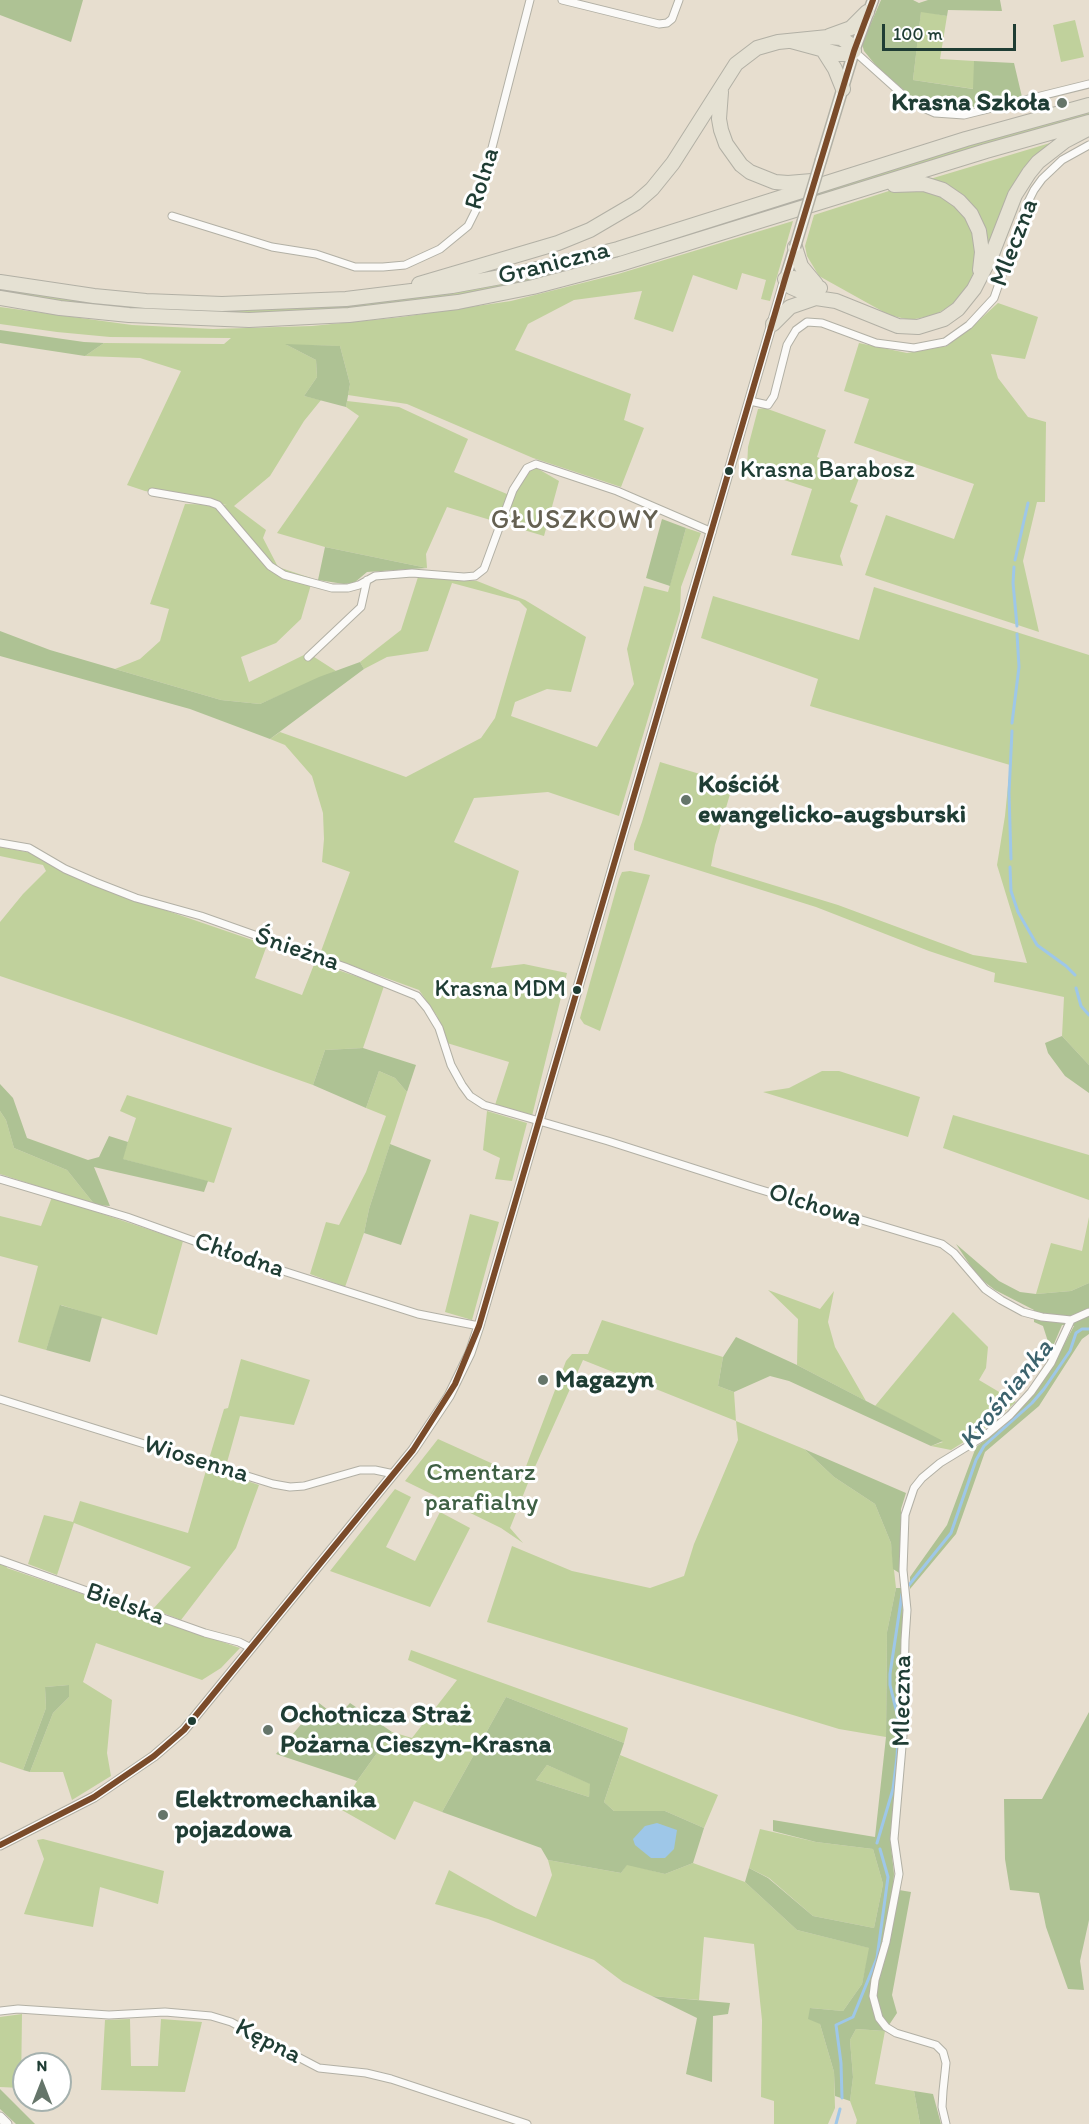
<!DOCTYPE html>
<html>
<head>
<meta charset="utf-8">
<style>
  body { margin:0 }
  #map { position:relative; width:1089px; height:2124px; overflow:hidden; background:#e7decf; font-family:Itim,sans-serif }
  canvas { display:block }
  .north { position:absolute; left:12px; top:2052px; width:60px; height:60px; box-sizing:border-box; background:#fff; border:2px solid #a5b1ae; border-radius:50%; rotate:0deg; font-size:16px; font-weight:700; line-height:24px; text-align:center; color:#1f3d34 }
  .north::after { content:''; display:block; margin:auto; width:21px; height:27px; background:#65756a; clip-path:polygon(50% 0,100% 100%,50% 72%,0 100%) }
  .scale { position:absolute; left:882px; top:24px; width:134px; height:27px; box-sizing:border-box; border:3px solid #1f3d34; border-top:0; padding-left:8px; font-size:18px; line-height:21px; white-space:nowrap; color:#1f3d34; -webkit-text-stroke:4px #fff; paint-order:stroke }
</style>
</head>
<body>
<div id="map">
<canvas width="1089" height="2124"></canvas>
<div class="north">N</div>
<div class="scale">100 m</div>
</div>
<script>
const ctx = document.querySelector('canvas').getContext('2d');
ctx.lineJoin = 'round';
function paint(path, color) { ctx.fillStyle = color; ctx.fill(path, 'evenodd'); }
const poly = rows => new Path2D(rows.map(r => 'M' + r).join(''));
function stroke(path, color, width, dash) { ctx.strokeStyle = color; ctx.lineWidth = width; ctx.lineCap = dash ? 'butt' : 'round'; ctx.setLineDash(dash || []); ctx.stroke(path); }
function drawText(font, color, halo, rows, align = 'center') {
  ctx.font = font + ' Itim,sans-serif'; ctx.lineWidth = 6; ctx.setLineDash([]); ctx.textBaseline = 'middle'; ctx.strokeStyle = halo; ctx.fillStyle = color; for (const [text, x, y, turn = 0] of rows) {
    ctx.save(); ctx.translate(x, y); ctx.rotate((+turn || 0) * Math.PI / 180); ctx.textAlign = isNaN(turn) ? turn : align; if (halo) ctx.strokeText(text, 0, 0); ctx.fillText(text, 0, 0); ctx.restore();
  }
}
paint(poly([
  [921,11,947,16,940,59,974,61,974,89,913,80],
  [1075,20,1084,57,1061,62,1053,25],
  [1089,111,1089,116,928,162,613,261,540,279,456,296,362,308,244,314,143,310,62,302,0,292,0,288,257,309,371,303,443,293],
  [1050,143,988,251,986,240,930,179],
  [917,189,941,196,956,205,968,220,974,234,976,252,975,269,967,289,953,304,935,315,910,320,889,315,819,276,807,256,805,246,814,215,892,190],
  [793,221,770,301,761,299,766,280,742,273,737,290,693,275,673,332,634,319,642,291,574,300,528,324,515,350,631,394,624,420,644,428,621,487,533,458,407,404,348,395,350,384,340,346,287,345,316,360,317,377,304,396,321,400,304,421,270,476,234,506,266,530,263,538,278,567,311,578,310,588,301,619,276,643,241,657,249,682,308,653,336,671,260,704,221,700,115,669,140,659,160,641,169,609,150,604,185,504,227,505,145,491,127,485,181,371,140,358,85,356,104,343,224,344,231,338,110,337,57,332,0,324,0,307,132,325,213,329,312,326,402,317,511,301,618,274],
  [998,303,1038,317,1025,359,991,354,998,378,1028,417,1046,422,1045,502,1037,502,1023,561,1039,632,865,575,886,515,954,539,974,484,854,443,869,399,844,391,859,343,907,353,947,346,975,324],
  [347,401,399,407,468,439,454,472,507,494,528,463,559,481,544,536,447,507,426,554,427,568,325,547,277,533,359,416,346,407],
  [765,408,826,430,817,457,861,473,850,502,858,505,840,556,843,566,791,555,812,489,747,468,748,447,758,409],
  [686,528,701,533,681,587,680,611,619,816,548,792,474,798,454,842,519,871,491,968,524,964,567,973,532,1116,495,1105,509,1062,447,1043,437,1016,419,990,320,954,350,872,322,862,324,839,323,813,312,776,285,745,270,739,280,732,406,777,481,738,495,718,527,609,519,601,452,583,428,651,387,657,364,669,360,662,401,630,418,577,477,581,525,600,586,637,571,692,547,689,515,702,511,716,597,747,634,684,627,649,644,586,668,592],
  [874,587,1089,655,1089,1065,1062,1036,1064,997,994,982,995,973,929,951,816,907,634,850,634,844,642,822,660,762,733,784,715,845,711,866,838,905,973,955,1027,963,997,865,1005,816,1010,765,810,706,818,679,701,638,713,596,859,640],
  [0,847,32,853,86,883,267,945,255,978,302,995,315,962,384,986,363,1048,325,1050,313,1085,124,1018,0,976,0,922,23,894,46,871,43,865,0,856],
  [630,871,650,875,600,1031,584,1024,580,1018,619,879,622,872],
  [379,1071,395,1078,407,1092,369,1209,364,1233,345,1287,310,1274,326,1222,339,1225,366,1172,386,1116,366,1108],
  [822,1071,839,1071,920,1097,908,1137,763,1092,789,1088],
  [127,1095,232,1128,214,1183,122,1159,136,1118,120,1111],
  [0,1111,6,1120,14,1148,67,1170,95,1205,0,1174],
  [487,1111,527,1123,512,1181,495,1179,500,1158,483,1150],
  [953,1115,1089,1155,1089,1200,943,1148],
  [52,1197,183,1241,157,1335,61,1305,46,1350,18,1342,38,1266,0,1256,0,1216,41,1226],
  [470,1214,499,1222,472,1320,445,1312],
  [1089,1217,1089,1283,1071,1291,1036,1294,1051,1243,1082,1251],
  [768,1290,820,1309,834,1291,828,1322,835,1347,866,1401,797,1365,798,1319],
  [953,1312,988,1347,986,1368,979,1380,1016,1402,983,1430,951,1450,931,1446,943,1442,875,1406],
  [602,1320,723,1357,718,1386,734,1392,736,1421,804,1449,834,1477,875,1504,891,1543,896,1588,887,1632,886,1737,839,1729,487,1622,512,1546,572,1571,650,1588,684,1576,694,1544,738,1440,736,1421,583,1360,530,1478,510,1528,523,1543,501,1528,405,1481,438,1439,522,1477,566,1361,572,1354,588,1354],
  [241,1359,310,1380,294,1425,240,1416,226,1466,209,1459,224,1409,228,1408],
  [207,1467,259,1485,236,1548,181,1620,153,1609,191,1567,74,1523,57,1575,28,1564,44,1515,73,1522,80,1501,188,1533],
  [395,1489,411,1497,386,1547,415,1561,440,1512,470,1528,430,1607,330,1571],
  [0,1563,6,1565,7,1568,240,1648,221,1668,202,1680,96,1643,83,1682,112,1700,107,1753,111,1776,72,1800,63,1772,30,1772,53,1713,69,1697,69,1685,45,1687,46,1708,23,1770,0,1762],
  [411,1650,628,1728,624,1743,506,1697,442,1812,414,1801,395,1840,340,1809,357,1781,392,1732,412,1738,457,1680,408,1660],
  [620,1755,718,1795,704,1828,665,1811,614,1811,604,1802],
  [547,1765,591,1784,589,1797,536,1780],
  [760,1829,816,1842,873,1849,883,1884,874,1928,813,1916,769,1878,749,1868],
  [43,1839,164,1871,158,1904,100,1887,93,1927,24,1914,44,1859,37,1840],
  [548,1860,621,1873,627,1864,665,1874,693,1863,745,1882,797,1930,870,1948,862,1984,843,2011,810,2008,820,2024,834,2072,835,2108,828,2124,774,2124,774,2101,761,2097,762,2020,754,1944,704,1937,699,2000,652,1996,623,1982,594,1960,488,1919,435,1904,449,1870,516,1908,536,1917,552,1875],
  [22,2014,21,2088,0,2087,0,2017],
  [130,2019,131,2066,158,2066,161,2019,202,2022,185,2092,101,2090,105,2020],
  [856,2029,885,2031,875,2084,914,2091,920,2124,856,2124,857,2120,850,2101,853,2077,850,2040]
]), '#c0d19c');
paint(poly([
  [0,0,83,0,71,42,0,15],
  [881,0,913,0,919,3,928,0,1000,0,1002,11,948,10,947,16,921,12,913,80,973,89,974,61,1014,63,1022,97,961,110,936,109,913,98,878,68,864,51,862,44],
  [0,330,84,342,104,343,85,356,0,343],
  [285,344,340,346,350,384,346,407,304,396,317,377,316,360],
  [662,519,686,528,670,586,646,578],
  [325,547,427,568,367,572,354,583,344,584,318,580],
  [0,631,50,650,221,700,260,704,319,677,360,662,364,669,270,739,190,709,0,656],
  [1062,1036,1089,1065,1089,1093,1065,1076,1048,1053,1045,1043],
  [363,1048,416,1065,407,1092,395,1078,379,1071,366,1108,313,1085,325,1050],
  [0,1084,13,1098,27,1138,88,1160,99,1157,109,1136,128,1142,123,1159,208,1181,204,1192,94,1167,110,1206,95,1205,67,1170,14,1148,6,1120,0,1111],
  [390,1144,431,1160,401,1245,364,1233,369,1209],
  [956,1244,999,1281,1020,1292,1036,1294,1071,1291,1089,1283,1089,1334,1082,1339,1039,1406,985,1452,956,1534,910,1589,910,1577,947,1525,976,1447,1003,1427,1029,1400,1054,1363,1074,1326,1062,1325,1051,1351,1043,1326,1034,1322,1034,1310,995,1290,978,1277],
  [60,1305,102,1317,90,1362,46,1350],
  [736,1337,797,1365,943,1441,931,1446,789,1381,770,1376,734,1392,718,1386,723,1357],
  [804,1449,906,1493,901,1509,901,1574,893,1569,891,1543,875,1504,834,1477],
  [896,1588,903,1588,901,1742,890,1837,894,1874,893,1889,911,1892,892,1995,897,2013,885,2031,856,2029,850,2040,853,2077,850,2101,835,2096,834,2072,820,2024,808,2019,810,2008,843,2011,862,1984,869,1948,797,1930,745,1882,749,1868,768,1878,813,1916,874,1928,883,1884,873,1849,816,1842,773,1831,773,1820,875,1837,886,1737,887,1632],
  [69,1685,69,1697,53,1713,30,1772,23,1770,46,1708,45,1687],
  [506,1697,624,1743,604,1802,614,1811,665,1811,704,1828,693,1863,665,1874,627,1865,621,1873,548,1860,541,1848,442,1812],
  [547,1765,590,1784,589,1797,536,1780],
  [319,1703,337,1717,350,1703,392,1732,357,1781,276,1754],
  [1089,1712,1089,1920,1080,1961,1084,1990,1068,1989,1046,1927,1039,1893,1010,1890,1005,1859,1004,1799,1042,1799],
  [652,1996,730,2003,728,2014,713,2016,712,2082,686,2074,697,2018],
  [0,2089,35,2124,16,2124,0,2109],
  [914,2091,933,2094,941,2124,920,2124]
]), '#aec294');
paint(poly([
  [657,1823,677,1830,674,1849,665,1858,651,1858,635,1845,633,1839,645,1826]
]), '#9ec7e8');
stroke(poly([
  [1015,560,1028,503],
  [1014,567,1013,583,1017,626],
  [1012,723,1019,667,1017,634],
  [1011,859,1009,793,1012,731],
  [1010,867,1011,891,1018,912,1037,945,1066,966,1075,975],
  [1076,988,1081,1006,1089,1015],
  [909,1585,951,1533,976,1460,984,1446,1032,1403,1044,1389,1070,1351,1076,1333,1082,1329,1089,1329],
  [877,1843,893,1789,897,1757,899,1722,890,1685,890,1674,902,1594],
  [842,2098,841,2063,836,2025,853,2017,877,1958,888,1877,880,1849],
  [836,2124,840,2109]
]), '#9ec7e8', 3);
const minor = poly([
  [562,0,659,24,667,23,672,19,679,0],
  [854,51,912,103,935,113,964,115,1089,84],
  [172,216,272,247,316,254,355,267,383,267,405,265,440,249,468,226,476,210,530,0],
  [750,401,768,405,774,396,787,345,796,330,807,322,822,323,876,343,914,348,945,342,969,325,994,298,1026,206,1034,190,1042,179,1062,160,1089,145],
  [152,492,210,502,218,505,270,566,284,575,332,588,348,588,359,585,375,576,412,573,464,577,475,576,484,569,513,490,527,468,536,464,617,491,712,532],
  [308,657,361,607,367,580],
  [0,843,29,848,65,869,95,882,136,898,201,916,345,967,417,996,427,1008,439,1028,451,1065,462,1085,470,1096,484,1105,608,1141,755,1188,942,1244,954,1253,985,1289,1001,1300,1023,1312,1042,1317,1071,1320],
  [0,1179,127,1217,233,1255,418,1314,479,1326],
  [0,1399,273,1484,290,1487,304,1486,360,1470,375,1470,394,1474],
  [0,1560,205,1633,239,1642,251,1648],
  [0,2011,18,2009,109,2015,165,2012,211,2016,231,2022,319,2068,366,2073,391,2079,527,2124],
  [946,2124,942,2107,943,2091,946,2063,943,2052,936,2045,896,2033,886,2027,879,2018,873,1996,875,1980,886,1942,899,1874,894,1839,903,1735,905,1640,907,1610,903,1570,905,1515,914,1488,922,1478,940,1463,986,1435,1010,1415,1031,1392,1051,1363,1071,1320,1089,1312]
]);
const tertiary = poly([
  [0,1845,94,1797,154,1756,184,1730,413,1450,449,1396,470,1353,479,1326,785,279],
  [0,2117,7,2124]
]);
const secondary = poly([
  [821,160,854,51,873,0],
  [785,279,795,247]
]);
const motorway = poly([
  [829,36,851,28,867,12],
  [823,50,835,69,843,89],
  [721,92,719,119,721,130,726,144,741,165,750,172,775,182,788,183,812,181],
  [894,185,924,184,943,190,959,201,971,214,979,231,982,252,980,270],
  [795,247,801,266,816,284],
  [0,282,94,296,146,301,222,304,346,299,452,286,517,274,618,249,966,139,1089,105],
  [419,284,558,243,590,230,636,203,652,189,673,163,736,64,757,48,778,42,828,37,841,38,851,45,854,51,846,54,839,54,791,41],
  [820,288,794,278,785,279,791,287,816,298,836,301,898,326,918,327,944,319,958,309,974,289,992,254,1015,195,1029,173,1038,162,1065,141,1088,129],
  [0,298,60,308,129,315,249,320,349,315,458,302,533,287,620,264,986,151,1089,122],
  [773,324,790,307,816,298]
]);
stroke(minor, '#b2b0a5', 9);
stroke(tertiary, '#b2b0a5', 11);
stroke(secondary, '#b2b0a5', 13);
stroke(motorway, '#b2b0a5', 16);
stroke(minor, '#fbfaf8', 7);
stroke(tertiary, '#fbfaf8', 9);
stroke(secondary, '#f2f0e8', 10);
stroke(motorway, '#e5e1d3', 14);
const secondaryBridge = poly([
  [795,247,821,160]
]);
stroke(secondaryBridge, '#b2b0a5', 13, []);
stroke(secondaryBridge, '#f2f0e8', 10);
stroke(poly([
  [0,1845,94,1797,154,1756,184,1730,413,1450,455,1384,479,1326,785,279,854,51,873,0]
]), '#7a4b2a', 6);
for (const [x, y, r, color] of [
  [1062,103,6,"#65756a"],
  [729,471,5,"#1f3d34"],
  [686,800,6,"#65756a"],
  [577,990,5,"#1f3d34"],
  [543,1380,6,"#65756a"],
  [192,1721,5,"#1f3d34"],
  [268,1730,6,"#65756a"],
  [163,1815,6,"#65756a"]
]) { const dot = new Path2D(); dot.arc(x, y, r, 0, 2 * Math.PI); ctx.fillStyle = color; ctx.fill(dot); stroke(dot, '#fff', 2); }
drawText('24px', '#1f3d34', '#fff', [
  ["Krasna Barabosz",740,471],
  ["Krasna MDM",566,990,"right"]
], 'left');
drawText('bold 26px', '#1f3d34', '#fff', [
  ["Krasna Szkoła",1050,103,"right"],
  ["Kościół",698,785],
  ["ewangelicko-augsburski",698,815],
  ["Magazyn",555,1380],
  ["Ochotnicza Straż",280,1715],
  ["Pożarna Cieszyn-Krasna",280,1745],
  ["Elektromechanika",175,1800],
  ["pojazdowa",175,1830]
], 'left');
drawText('26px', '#1f3d34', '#fff', [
  ["Rolna",483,179,-73],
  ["Mleczna",1015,243,-69],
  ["Graniczna",554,264,-14],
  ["Śnieżna",297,950,19],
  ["Olchowa",815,1206,17],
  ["Chłodna",239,1256,19],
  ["Wiosenna",196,1460,17],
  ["Bielska",125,1605,20],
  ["Mleczna",903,1701,-89],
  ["Kępna",268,2042,27]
]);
drawText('26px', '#3f6044', '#fff', [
  ["Cmentarz",481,1473],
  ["parafialny",481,1503]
]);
ctx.letterSpacing = '1.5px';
drawText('27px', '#656152', '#fff', [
  ["GŁUSZKOWY",575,521]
]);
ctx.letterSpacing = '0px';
drawText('italic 27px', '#3c636d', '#fff', [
  ["Krośnianka",1007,1395,-51]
]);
</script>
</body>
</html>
